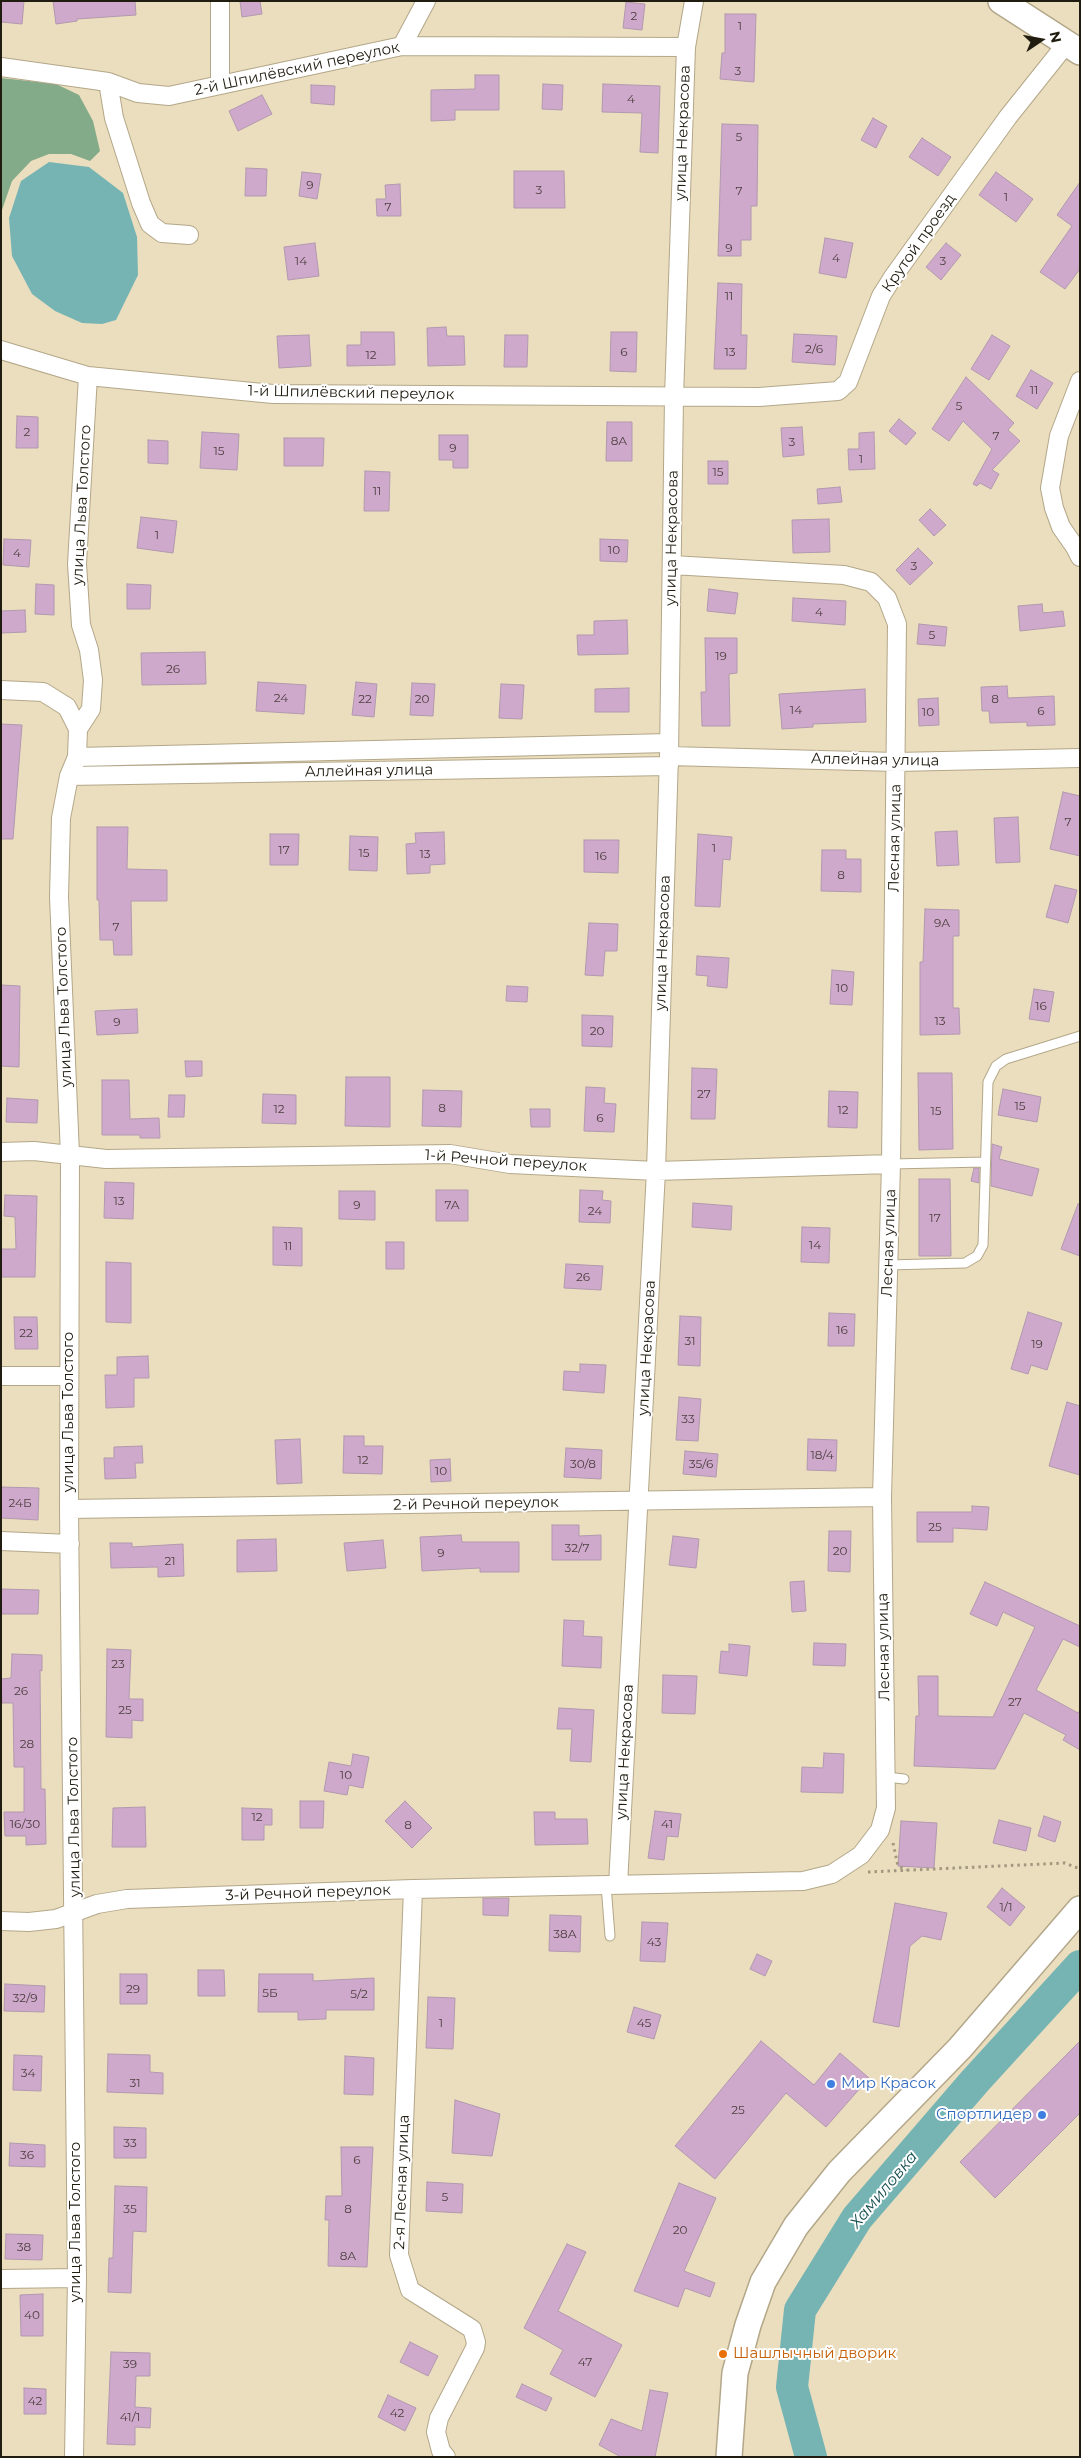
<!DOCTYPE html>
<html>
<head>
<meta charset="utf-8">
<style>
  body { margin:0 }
  #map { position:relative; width:1081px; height:2458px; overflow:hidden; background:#ebdebe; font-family:Montserrat,sans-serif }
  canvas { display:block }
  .frame { position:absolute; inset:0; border:2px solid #201c10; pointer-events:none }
  .north { position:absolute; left:1016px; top:15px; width:50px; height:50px; -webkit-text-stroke:4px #fff; paint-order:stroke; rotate:78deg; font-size:14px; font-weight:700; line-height:20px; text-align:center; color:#201c10 }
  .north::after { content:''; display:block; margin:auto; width:18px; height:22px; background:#201c10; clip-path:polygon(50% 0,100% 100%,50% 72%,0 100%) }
</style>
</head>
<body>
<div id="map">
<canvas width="1081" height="2458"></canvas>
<div class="frame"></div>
<div class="north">N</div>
</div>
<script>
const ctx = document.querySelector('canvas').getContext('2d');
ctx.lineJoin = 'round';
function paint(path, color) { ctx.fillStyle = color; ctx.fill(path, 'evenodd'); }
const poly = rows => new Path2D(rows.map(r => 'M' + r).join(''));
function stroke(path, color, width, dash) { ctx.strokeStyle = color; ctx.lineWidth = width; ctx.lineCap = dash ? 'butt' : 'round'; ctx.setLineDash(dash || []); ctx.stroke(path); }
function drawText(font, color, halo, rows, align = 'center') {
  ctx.font = font + ' Montserrat,sans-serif'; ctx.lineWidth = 4; ctx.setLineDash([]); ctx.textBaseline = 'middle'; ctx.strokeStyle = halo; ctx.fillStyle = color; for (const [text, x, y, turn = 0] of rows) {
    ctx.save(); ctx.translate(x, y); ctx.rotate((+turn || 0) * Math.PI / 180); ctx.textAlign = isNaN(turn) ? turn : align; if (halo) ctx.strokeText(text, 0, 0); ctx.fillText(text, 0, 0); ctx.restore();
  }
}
paint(poly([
  [1,78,56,84,79,95,93,121,100,151,90,161,71,154,49,154,31,161,12,181,2,210,1,225]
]), '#83aa89');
paint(poly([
  [49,162,89,167,123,193,137,237,138,275,116,320,102,324,82,323,55,311,32,294,12,256,9,218,21,181]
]), '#76b4b4');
stroke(poly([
  [811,2457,792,2387,800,2310,857,2218,975,2081,1080,1966]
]), '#76b4b4', 32);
const building = poly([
  [1,1,24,1,22,24,1,22,1,1],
  [53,1,135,1,136,15,77,19,77,21,56,24,53,1],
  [240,1,260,1,262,14,242,17,240,1],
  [626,2,645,4,642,30,623,28,626,2],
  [725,14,756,14,754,82,720,79,722,53,725,53,725,14],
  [475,75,499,75,499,110,455,110,455,120,431,121,431,90,475,89,475,75],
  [543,84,563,85,562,110,542,109,543,84],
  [603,84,660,86,658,153,640,152,642,113,602,112,603,84],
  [311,85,335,86,334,105,311,103,311,85],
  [262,95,272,114,238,131,229,111,262,95],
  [873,118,887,126,876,148,861,140,873,118],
  [722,124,758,125,757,206,751,206,751,240,741,240,741,256,718,256,722,124],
  [922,138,951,157,938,176,909,157,922,138],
  [246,168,267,169,266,196,245,196,246,168],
  [514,171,564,171,565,208,514,208,514,171],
  [302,172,321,174,317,199,299,196,302,172],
  [996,172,1033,199,1016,222,979,195,996,172],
  [1080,182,1080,269,1065,289,1040,272,1072,226,1057,215,1080,182],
  [400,184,401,216,377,216,376,199,386,199,385,185,400,184],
  [825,238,853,243,846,278,819,273,825,238],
  [315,243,319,276,288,280,284,247,315,243],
  [946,243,961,255,941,280,926,267,946,243],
  [718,283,742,284,741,335,747,335,746,369,714,369,718,283],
  [446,327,447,336,464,336,465,365,428,366,427,328,446,327],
  [361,332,394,332,395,365,347,366,347,345,361,345,361,332],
  [611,332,637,332,636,372,610,371,611,332],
  [794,334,837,336,835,365,792,362,794,334],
  [309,335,311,366,279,368,277,336,309,335],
  [505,335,528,335,527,367,504,367,505,335],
  [992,335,1010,346,989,380,971,369,992,335],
  [1031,370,1053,383,1037,409,1016,396,1031,370],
  [966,377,1014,423,1008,430,1020,441,992,470,999,474,991,489,980,483,977,486,973,484,992,449,963,421,949,441,932,429,966,377],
  [17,416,38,417,38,448,16,448,17,416],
  [899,419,916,433,906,445,889,431,899,419],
  [607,422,632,422,632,461,606,461,607,422],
  [802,427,804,455,783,457,781,428,802,427],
  [202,432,239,434,237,470,200,468,202,432],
  [874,432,875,469,849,470,848,449,859,449,859,433,874,432],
  [439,435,468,435,468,468,453,468,453,460,439,460,439,435],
  [284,438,324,438,323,466,284,466,284,438],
  [148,440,168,441,168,464,148,463,148,440],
  [708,461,728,461,728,484,708,484,708,461],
  [365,471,390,472,389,511,364,511,365,471],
  [840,487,842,502,818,504,817,489,840,487],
  [930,509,946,525,934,536,919,520,930,509],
  [141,517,177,521,173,553,137,548,141,517],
  [829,519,830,552,793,553,792,520,829,519],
  [4,539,31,540,29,567,3,565,4,539],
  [600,539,628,540,627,562,600,561,600,539],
  [918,548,933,563,910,585,896,570,918,548],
  [36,584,54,585,54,615,35,614,36,584],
  [127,584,151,585,150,609,127,609,127,584],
  [709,589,738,593,735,614,707,611,709,589],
  [793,598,846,601,845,625,792,621,793,598],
  [1042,604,1043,613,1063,611,1065,626,1020,631,1018,606,1042,604],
  [25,610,26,632,1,633,1,611,25,610],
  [627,620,628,654,578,655,577,635,594,635,594,621,627,620],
  [919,624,947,627,945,646,917,644,919,624],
  [705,638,737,638,737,673,729,674,730,726,702,726,701,692,706,692,705,638],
  [205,652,206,684,142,685,141,653,205,652],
  [258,682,306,685,304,714,256,711,258,682],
  [356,682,377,684,374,717,352,715,356,682],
  [412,683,435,684,433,716,410,715,412,683],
  [501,684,524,685,522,719,499,718,501,684],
  [1007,686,1008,698,1054,696,1055,725,1027,726,1027,722,990,723,989,711,982,711,981,687,1007,686],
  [629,688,629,712,595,712,595,689,629,688],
  [865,689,866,722,813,724,813,727,782,729,779,694,865,689],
  [938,698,939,725,919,726,918,699,938,698],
  [1,724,22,725,13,839,1,839,1,724],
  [1063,792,1080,796,1080,856,1050,849,1063,792],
  [1018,817,1020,862,996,863,994,818,1018,817],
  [97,827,128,827,127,869,167,870,167,901,131,901,132,955,114,955,113,940,100,940,99,900,97,900,97,827],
  [957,831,959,865,937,866,935,832,957,831],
  [444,832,445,864,430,865,430,873,407,874,406,844,416,843,415,833,444,832],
  [270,834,299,834,298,865,270,865,270,834],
  [698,834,732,837,730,860,723,859,720,907,695,906,698,834],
  [350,836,378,837,377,871,349,870,350,836],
  [584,840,619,840,618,873,584,872,584,840],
  [822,850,846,850,846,859,861,859,861,892,821,891,822,850],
  [1055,885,1077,890,1068,923,1046,917,1055,885],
  [925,909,959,910,959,936,953,936,953,1008,959,1008,960,1034,920,1035,920,962,923,962,925,909],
  [589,923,618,924,617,951,605,951,603,976,585,975,589,923],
  [697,956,729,958,727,988,707,986,708,976,696,975,697,956],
  [832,970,854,972,852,1005,830,1004,832,970],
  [1,985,20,986,19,1067,1,1066,1,985],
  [507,986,528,987,527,1002,506,1001,507,986],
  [1034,989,1054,992,1049,1022,1029,1019,1034,989],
  [137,1009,138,1033,97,1035,95,1011,137,1009],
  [582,1015,613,1016,612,1047,582,1046,582,1015],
  [185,1061,202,1061,202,1076,186,1077,185,1061],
  [692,1068,717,1069,715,1119,691,1119,692,1068],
  [918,1073,952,1073,953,1149,919,1150,918,1073],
  [346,1077,390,1077,390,1127,345,1126,346,1077],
  [102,1080,129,1080,130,1119,159,1118,160,1138,140,1138,140,1135,102,1135,102,1080],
  [586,1087,605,1088,604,1103,616,1104,614,1132,584,1131,586,1087],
  [1003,1089,1041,1097,1037,1122,998,1115,1003,1089],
  [423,1090,462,1091,461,1127,422,1126,423,1090],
  [829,1091,858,1092,857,1128,828,1127,829,1091],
  [263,1094,296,1095,296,1124,262,1123,263,1094],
  [169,1095,185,1095,184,1117,168,1117,169,1095],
  [7,1098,38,1100,37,1123,6,1122,7,1098],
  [530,1109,550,1109,550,1127,531,1127,530,1109],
  [992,1144,1002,1147,999,1159,1039,1169,1032,1196,991,1186,992,1144],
  [974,1168,979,1168,979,1183,971,1181,974,1168],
  [919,1179,950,1179,951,1256,919,1256,919,1179],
  [105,1182,134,1183,133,1219,104,1218,105,1182],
  [436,1190,468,1190,468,1221,436,1221,436,1190],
  [580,1190,603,1191,602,1200,611,1201,610,1223,579,1222,580,1190],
  [339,1191,375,1191,375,1220,339,1219,339,1191],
  [5,1195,37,1196,35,1277,1,1277,1,1249,16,1249,15,1217,4,1216,5,1195],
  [693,1203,732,1206,731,1230,692,1227,693,1203],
  [1078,1204,1080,1204,1080,1256,1061,1249,1078,1204],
  [273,1227,302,1228,302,1266,273,1265,273,1227],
  [802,1227,830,1228,829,1263,801,1262,802,1227],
  [386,1242,404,1242,404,1269,386,1269,386,1242],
  [106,1262,131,1263,131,1323,106,1322,106,1262],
  [566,1264,603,1266,601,1290,564,1288,566,1264],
  [1028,1312,1062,1323,1047,1370,1031,1365,1028,1374,1011,1369,1028,1312],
  [829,1313,855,1314,854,1346,828,1346,829,1313],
  [680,1316,701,1317,700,1366,678,1365,680,1316],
  [14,1317,37,1317,38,1349,15,1349,14,1317],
  [148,1356,149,1378,134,1378,134,1407,106,1408,105,1375,117,1375,117,1357,148,1356],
  [580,1364,606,1365,604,1393,563,1390,564,1371,580,1372,580,1364],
  [679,1397,701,1399,698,1441,676,1440,679,1397],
  [1067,1402,1080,1406,1080,1475,1049,1466,1067,1402],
  [344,1436,364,1436,364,1446,383,1446,382,1474,343,1473,344,1436],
  [300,1439,302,1483,277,1484,275,1440,300,1439],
  [808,1439,837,1440,836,1471,807,1470,808,1439],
  [142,1446,143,1463,135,1463,136,1478,105,1479,104,1458,114,1458,114,1447,142,1446],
  [566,1448,602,1450,601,1479,564,1477,566,1448],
  [685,1451,718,1454,716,1477,683,1474,685,1451],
  [450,1459,451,1481,431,1482,430,1460,450,1459],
  [1,1487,39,1488,38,1520,1,1518,1,1487],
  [972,1506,989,1507,987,1530,953,1528,953,1542,917,1542,917,1512,972,1512,972,1506],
  [552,1525,579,1525,579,1536,601,1535,601,1560,552,1560,552,1525],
  [829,1531,851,1531,850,1572,828,1571,829,1531],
  [461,1535,462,1542,519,1542,519,1572,480,1572,480,1568,422,1571,420,1537,461,1535],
  [673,1536,699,1539,696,1568,669,1565,673,1536],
  [276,1539,277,1571,237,1572,237,1540,276,1539],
  [383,1540,386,1568,347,1571,344,1543,383,1540],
  [110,1543,132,1543,132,1547,183,1544,184,1576,158,1577,158,1567,111,1568,110,1543],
  [804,1581,806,1611,792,1612,790,1582,804,1581],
  [985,1582,1080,1626,1080,1647,1063,1639,1036,1690,1078,1713,1080,1710,1080,1750,1063,1740,1066,1735,1024,1713,995,1769,914,1766,916,1716,919,1716,918,1676,938,1676,938,1716,993,1717,1035,1627,1003,1612,997,1626,970,1614,985,1582],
  [1,1589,39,1590,38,1614,1,1614,1,1589],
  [564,1620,584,1621,583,1636,602,1637,601,1668,562,1666,564,1620],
  [814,1643,846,1644,845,1666,813,1665,814,1643],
  [729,1644,750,1646,747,1676,719,1673,721,1651,729,1652,729,1644],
  [107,1649,131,1650,129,1699,143,1699,143,1721,132,1720,132,1738,106,1737,107,1649],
  [12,1654,42,1655,42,1671,40,1670,41,1789,45,1789,46,1844,26,1845,26,1836,5,1836,4,1812,24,1812,24,1767,14,1767,13,1703,2,1703,1,1679,11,1678,12,1654],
  [663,1675,697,1676,695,1714,662,1713,663,1675],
  [559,1708,594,1710,591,1762,570,1761,572,1729,557,1729,559,1708],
  [824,1753,844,1754,843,1793,801,1792,802,1767,823,1768,824,1753],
  [353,1754,369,1757,363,1788,349,1785,347,1795,324,1791,329,1762,351,1766,353,1754],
  [300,1801,324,1801,323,1828,300,1828,300,1801],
  [405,1801,432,1828,412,1848,385,1821,405,1801],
  [145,1807,146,1847,112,1847,113,1808,145,1807],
  [242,1808,272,1809,272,1825,264,1825,264,1840,242,1840,242,1808],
  [655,1811,681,1814,678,1837,667,1836,664,1860,648,1858,655,1811],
  [534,1812,555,1812,555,1819,587,1819,588,1844,535,1845,534,1812],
  [1044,1816,1061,1822,1055,1842,1038,1836,1044,1816],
  [999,1820,1031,1828,1026,1851,993,1843,999,1820],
  [901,1821,937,1823,934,1868,898,1866,901,1821],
  [1002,1888,1025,1907,1010,1926,987,1907,1002,1888],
  [483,1898,509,1898,508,1916,483,1915,483,1898],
  [895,1903,947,1913,941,1940,922,1936,910,1946,899,2027,873,2022,895,1903],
  [550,1915,581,1916,580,1952,549,1951,550,1915],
  [642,1922,668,1923,665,1962,640,1961,642,1922],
  [757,1954,772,1961,765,1976,750,1969,757,1954],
  [198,1970,224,1970,225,1996,198,1996,198,1970],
  [120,1974,147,1974,147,2004,120,2004,120,1974],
  [259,1974,313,1974,313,1981,374,1978,374,2010,326,2010,326,2019,298,2020,298,2012,258,2012,259,1974],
  [5,1984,45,1986,44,2012,4,2011,5,1984],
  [428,1997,455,1998,453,2049,426,2048,428,1997],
  [634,2007,661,2015,654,2039,627,2032,634,2007],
  [761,2041,814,2085,840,2053,869,2078,826,2127,786,2093,715,2179,675,2146,761,2041],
  [1080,2041,1080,2113,995,2198,960,2162,1080,2041],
  [108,2054,150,2055,150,2072,163,2073,163,2094,107,2092,108,2054],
  [14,2055,42,2056,41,2091,13,2090,14,2055],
  [345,2056,374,2058,373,2095,344,2094,345,2056],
  [455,2100,500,2114,492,2156,452,2153,455,2100],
  [114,2127,146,2128,146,2158,114,2158,114,2127],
  [10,2143,45,2145,45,2167,9,2166,10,2143],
  [341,2147,373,2147,367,2267,328,2266,329,2220,325,2220,326,2196,342,2196,341,2147],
  [427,2182,463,2184,462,2213,426,2211,427,2182],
  [679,2183,716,2198,684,2271,715,2283,710,2297,685,2288,678,2307,634,2291,679,2183],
  [115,2186,147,2187,146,2232,133,2231,131,2293,108,2292,109,2258,113,2258,115,2186],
  [6,2234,43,2235,42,2260,5,2259,6,2234],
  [567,2244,586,2252,558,2311,622,2345,595,2397,550,2374,563,2350,524,2328,567,2244],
  [43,2294,43,2336,21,2336,20,2295,43,2294],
  [410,2342,438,2356,428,2376,400,2362,410,2342],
  [111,2352,150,2353,150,2376,136,2376,135,2407,151,2408,150,2428,135,2427,135,2445,107,2444,111,2352],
  [522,2384,552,2398,546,2411,516,2397,522,2384],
  [24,2388,46,2389,46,2414,24,2414,24,2388],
  [650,2390,668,2393,655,2457,621,2457,599,2445,611,2419,642,2431,650,2390],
  [388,2395,416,2408,405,2431,378,2417,388,2395]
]);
paint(building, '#cfa9cb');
stroke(building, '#b198af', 1);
const service = poly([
  [891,1164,985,1162],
  [888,1265,965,1263,977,1256,983,1245,988,1082,996,1066,1006,1059,1080,1036],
  [886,1777,904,1779],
  [606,1885,610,1936]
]);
const minor = poly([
  [402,46,426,1],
  [1,67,108,82,138,93,169,96,402,46,686,47],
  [108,82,114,118,141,203,150,224,162,233,189,235],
  [220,85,220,1],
  [1,350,88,376,273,394,759,397,838,391,848,382,881,296,893,277,1008,117,1067,43],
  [1080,381,1059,436,1050,488,1054,508,1061,527,1075,547,1080,557],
  [1,690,43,692,67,707,78,729],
  [669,756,896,762,1080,758],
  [77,757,669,743],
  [69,776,669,766],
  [1,1152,34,1151,106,1159,450,1154,510,1164,656,1171,891,1164],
  [1,1376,69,1376],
  [69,1509,882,1497],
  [1,1541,70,1544],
  [618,1885,656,1171,669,756,674,397,686,47,694,1],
  [413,1889,399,2255,410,2290,472,2329,476,2342,475,2348,439,2418,436,2432,441,2451,446,2457],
  [1,1921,29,1922,56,1919,97,1904,127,1899,413,1889,803,1881,832,1874,861,1855,880,1830,886,1808,882,1497,891,1164,897,624,887,598,871,582,844,575,672,565],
  [1,2279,77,2278],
  [74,2457,77,2278,69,1509,70,1155,59,897,61,818,69,776,77,757,78,729,91,709,93,680,89,650,81,625,77,564,88,376]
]);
const secondary = poly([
  [1001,1,1080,52],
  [729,2457,735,2373,748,2325,763,2282,796,2226,839,2172,960,2048,1080,1909]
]);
stroke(service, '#b3a789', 11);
stroke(minor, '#b3a789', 20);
stroke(secondary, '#b3a789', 28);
stroke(poly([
  [893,1843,898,1866,907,1870],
  [868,1872,1065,1863,1080,1869]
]), '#a1987f', 3, [2.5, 4]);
stroke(service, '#fff', 9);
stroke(minor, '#fff', 18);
stroke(secondary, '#fff', 25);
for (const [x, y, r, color] of [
  [831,2084,5,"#3f7fe0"],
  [1042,2115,5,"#3f7fe0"],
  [723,2354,5,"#e8710a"]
]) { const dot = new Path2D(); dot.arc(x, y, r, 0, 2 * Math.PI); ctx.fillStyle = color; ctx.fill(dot); stroke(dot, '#fff', 2); }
drawText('12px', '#4c3f3f', null, [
  ["2",634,16],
  ["1",740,26],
  ["3",738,71],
  ["4",631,99],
  ["5",739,137],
  ["9",310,185],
  ["3",539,190],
  ["7",739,191],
  ["1",1006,197],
  ["7",388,207],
  ["9",729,248],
  ["4",836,258],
  ["14",301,261],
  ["3",943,261],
  ["11",729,296],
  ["2/6",814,349],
  ["6",624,352],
  ["13",730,352],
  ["12",371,355],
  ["11",1034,390],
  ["5",959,406],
  ["2",27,432],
  ["7",996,436],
  ["8А",619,441],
  ["3",792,442],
  ["9",453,448],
  ["15",219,451],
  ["1",861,459],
  ["15",718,472],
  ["11",377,491],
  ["1",157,535],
  ["10",614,550],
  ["4",17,553],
  ["3",914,566],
  ["4",819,612],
  ["5",932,635],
  ["19",721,656],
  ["26",173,669],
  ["24",281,698],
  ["22",365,699],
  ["20",422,699],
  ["8",995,699],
  ["14",796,710],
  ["6",1041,711],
  ["10",928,712],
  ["7",1068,822],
  ["1",714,848],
  ["17",284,850],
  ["15",364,853],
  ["13",425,854],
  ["16",601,856],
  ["8",841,875],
  ["9А",942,923],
  ["7",116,927],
  ["10",842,988],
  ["16",1041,1006],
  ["13",940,1021],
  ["9",117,1022],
  ["20",597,1031],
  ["27",704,1094],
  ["15",1020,1106],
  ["8",442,1108],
  ["12",279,1109],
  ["12",843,1110],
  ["15",936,1111],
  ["6",600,1118],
  ["13",119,1201],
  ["9",357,1205],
  ["7А",452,1205],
  ["24",595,1211],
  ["17",935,1218],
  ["14",815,1245],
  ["11",288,1246],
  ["26",583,1277],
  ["16",842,1330],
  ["22",26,1333],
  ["31",690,1341],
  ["19",1037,1344],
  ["33",688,1419],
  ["18/4",822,1455],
  ["12",363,1460],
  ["30/8",583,1464],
  ["35/6",701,1464],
  ["10",441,1471],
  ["24Б",20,1503],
  ["25",935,1527],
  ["32/7",577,1548],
  ["20",840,1551],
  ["9",441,1553],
  ["21",170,1561],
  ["23",118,1664],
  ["26",21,1691],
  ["27",1015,1702],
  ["25",125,1710],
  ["28",27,1744],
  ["10",346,1775],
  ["12",257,1817],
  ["16/30",25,1824],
  ["41",667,1824],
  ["8",408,1825],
  ["1/1",1006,1907],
  ["38А",565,1934],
  ["43",654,1942],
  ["29",133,1989],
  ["5Б",270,1993],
  ["5/2",359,1994],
  ["32/9",25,1998],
  ["1",441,2023],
  ["45",644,2023],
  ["34",28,2073],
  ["31",135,2083],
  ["25",738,2110],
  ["33",130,2143],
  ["36",27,2155],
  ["6",357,2160],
  ["5",445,2197],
  ["35",130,2209],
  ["8",348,2209],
  ["20",680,2230],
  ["38",24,2247],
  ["8А",348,2256],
  ["40",32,2315],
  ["47",585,2362],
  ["39",130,2364],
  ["42",35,2401],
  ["42",397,2413],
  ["41/1",130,2417]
]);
drawText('15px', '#201c10', '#fff', [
  ["2-й Шпилёвский переулок",297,69,-12],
  ["улица Некрасова",683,133,-88],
  ["Крутой проезд",919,243,-55],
  ["1-й Шпилёвский переулок",351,393,1],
  ["улица Льва Толстого",82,505,-87],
  ["улица Некрасова",672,538,-89],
  ["Аллейная улица",875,760,1],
  ["Аллейная улица",369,771,-1],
  ["Лесная улица",895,838,-89],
  ["улица Некрасова",663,943,-88],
  ["улица Льва Толстого",64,1007,-92],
  ["1-й Речной переулок",506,1161,4],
  ["Лесная улица",889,1243,-88],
  ["улица Некрасова",647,1348,-87],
  ["улица Льва Толстого",69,1412,-90],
  ["2-й Речной переулок",476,1504,-1],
  ["Лесная улица",884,1647,-91],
  ["улица Некрасова",625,1752,-87],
  ["улица Льва Толстого",74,1817,-91],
  ["3-й Речной переулок",308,1893,-2],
  ["2-я Лесная улица",402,2182,-88],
  ["улица Льва Толстого",76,2222,-90]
]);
drawText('15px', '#366cbe', '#fff', [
  ["Мир Красок",841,2084],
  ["Спортлидер",1032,2115,"right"]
], 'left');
drawText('15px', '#c56008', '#fff', [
  ["Шашлычный дворик",733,2354]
], 'left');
drawText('italic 16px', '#174e4f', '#fff', [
  ["Хамиловка",884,2190,-50]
]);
</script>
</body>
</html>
